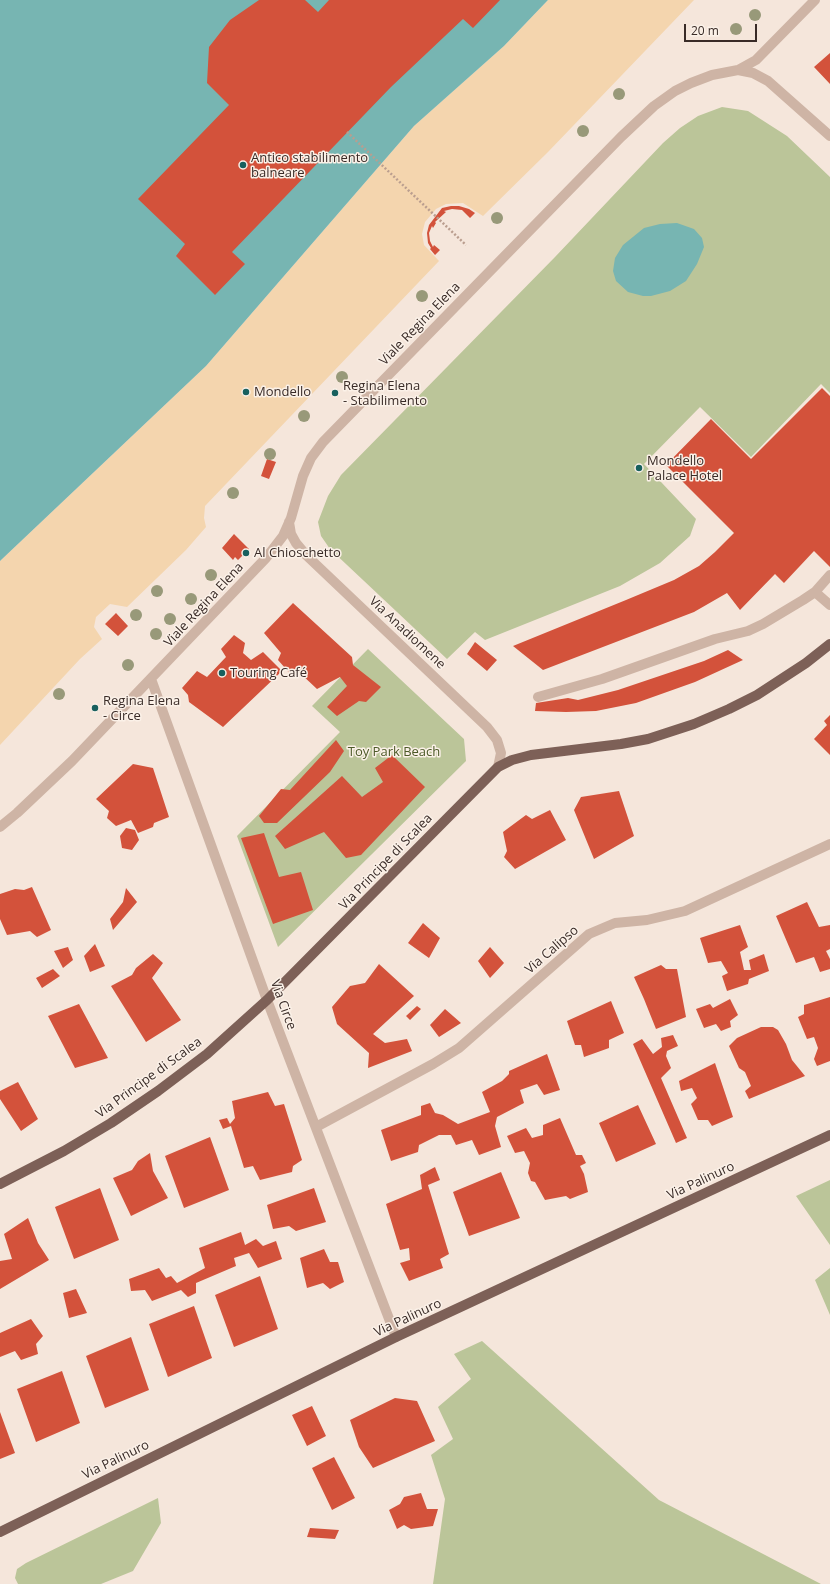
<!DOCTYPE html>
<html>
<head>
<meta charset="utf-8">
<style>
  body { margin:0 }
  #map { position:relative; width:830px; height:1584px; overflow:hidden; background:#f5e6db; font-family:"Open Sans",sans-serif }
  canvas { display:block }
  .scale { position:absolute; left:684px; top:24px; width:73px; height:18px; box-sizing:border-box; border:2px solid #392b27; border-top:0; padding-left:5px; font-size:12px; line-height:14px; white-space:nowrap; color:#392b27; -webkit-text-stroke:3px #fbf1e8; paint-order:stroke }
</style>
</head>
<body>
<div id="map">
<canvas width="830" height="1584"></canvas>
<div class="scale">20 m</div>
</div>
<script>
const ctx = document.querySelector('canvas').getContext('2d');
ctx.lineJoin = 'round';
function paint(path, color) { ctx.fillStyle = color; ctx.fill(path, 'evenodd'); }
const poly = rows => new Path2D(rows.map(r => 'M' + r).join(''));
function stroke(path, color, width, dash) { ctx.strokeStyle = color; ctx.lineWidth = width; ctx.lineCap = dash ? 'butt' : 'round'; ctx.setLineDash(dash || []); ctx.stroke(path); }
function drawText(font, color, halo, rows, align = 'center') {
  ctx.font = font + ' "Open Sans",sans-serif'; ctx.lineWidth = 3; ctx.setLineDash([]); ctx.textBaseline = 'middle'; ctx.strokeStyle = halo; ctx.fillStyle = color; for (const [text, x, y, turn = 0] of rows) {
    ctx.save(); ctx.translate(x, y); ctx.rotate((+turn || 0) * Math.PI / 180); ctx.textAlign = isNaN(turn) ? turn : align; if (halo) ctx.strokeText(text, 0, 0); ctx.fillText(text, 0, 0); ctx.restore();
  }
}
paint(poly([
  [722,107,748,111,787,136,830,177,830,393,821,384,751,457,700,407,644,464,696,519,690,536,660,563,620,586,485,640,475,632,447,659,330,549,321,536,318,522,328,496,341,475,555,257,663,143,680,128,698,116],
  [368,649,464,739,466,761,278,947,237,836,340,732,312,706],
  [830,1180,830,1245,796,1196],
  [830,1268,830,1315,815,1280],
  [482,1341,659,1500,821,1584,433,1584,445,1499,431,1455,453,1439,438,1407,471,1379,454,1354],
  [158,1498,161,1523,133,1571,101,1584,18,1584,15,1578,17,1569,26,1563]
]), '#bbc599');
paint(poly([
  [548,0,694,0,548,152,483,216,463,203,446,204,436,209,425,222,422,234,424,245,439,261,205,506,204,518,206,527,186,550,127,607,110,604,96,617,94,627,102,639,80,659,0,745,0,561,206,366,414,126,504,46]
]), '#f4d5ae');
paint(poly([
  [0,0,548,0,504,46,414,126,206,366,0,561],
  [677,223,694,229,702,238,704,247,697,264,686,281,670,291,651,296,643,296,628,292,616,281,613,271,615,258,623,245,644,228,660,224]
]), '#77b5b2');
paint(poly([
  [259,0,305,0,318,12,329,0,500,0,473,28,463,19,391,87,232,252,245,264,215,295,176,256,185,244,138,199,229,105,207,83,209,47,230,20],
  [830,53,830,84,814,67],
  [451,206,459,206,469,209,475,213,470,218,462,210,452,209,444,211,446,212,435,222,436,223,433,228,432,226,429,233,430,241,433,247,434,245,440,250,435,255,430,249,431,248,428,243,427,233,429,225,442,208],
  [822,388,830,396,830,567,814,551,784,583,775,574,740,610,727,593,694,612,543,670,513,646,626,600,674,580,699,566,715,552,734,533,666,465,711,419,751,459],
  [267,459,276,462,269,479,261,476],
  [234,534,249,549,238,560,235,557,233,560,222,548],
  [293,603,352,657,353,665,381,687,366,702,359,701,337,716,327,707,347,686,340,677,317,689,301,674,292,676,278,660,281,653,264,633],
  [116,613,128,626,118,636,105,624],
  [234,635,245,643,243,653,251,660,263,652,282,671,223,727,189,702,188,695,182,688,197,671,207,677,226,657,221,649],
  [475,642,497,660,487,671,467,654],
  [728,650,743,660,695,682,636,703,596,711,566,712,535,711,536,703,568,698,578,700,618,690,704,661],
  [830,715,830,755,814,739,827,725,824,721],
  [336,740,344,751,330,772,277,823,264,823,259,816,281,789,290,790],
  [392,755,425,787,361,855,346,858,324,832,285,849,275,836,342,776,362,797,383,782,375,768],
  [133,764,153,768,169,817,154,823,153,827,138,833,131,820,116,826,107,818,109,811,96,799],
  [619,791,634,836,594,859,574,810,581,797],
  [550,810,566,840,515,869,504,857,507,851,503,832,526,815,532,819],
  [126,828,135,830,139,840,132,850,122,848,120,836],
  [264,833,279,877,301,872,313,910,273,924,241,838],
  [32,887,51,930,37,937,30,931,7,935,0,919,0,894,15,889,24,890],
  [126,888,137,902,113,930,110,919,123,902],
  [807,902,819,927,830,925,830,949,826,951,830,959,830,969,820,972,814,957,796,963,776,916],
  [423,923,440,938,429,958,408,943],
  [740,925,748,947,740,952,744,970,751,970,749,960,764,954,769,971,749,979,748,984,727,991,722,976,728,973,721,961,708,963,700,938],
  [95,944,105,966,90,972,84,956],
  [68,947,73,960,63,968,54,951],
  [490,947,504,963,490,978,478,961],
  [153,954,163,963,152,978,181,1020,146,1042,111,986,132,975,136,968],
  [379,964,414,996,373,1034,385,1043,407,1039,412,1051,368,1068,369,1053,337,1024,332,1007,350,986,365,983],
  [661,965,666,969,677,969,686,1017,656,1029,644,999,634,977],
  [53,969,60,976,42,988,36,978],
  [830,997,830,1061,817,1066,814,1059,818,1048,814,1037,807,1039,798,1017,804,1014,804,1005],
  [730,999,738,1015,730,1021,731,1027,721,1031,716,1024,704,1028,696,1009,710,1004,713,1008],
  [611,1001,624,1033,609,1040,609,1048,584,1057,581,1045,575,1045,567,1021],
  [79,1004,108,1058,75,1068,48,1016],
  [417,1006,421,1009,410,1020,406,1016],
  [445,1009,461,1023,439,1037,430,1025],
  [761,1027,773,1027,778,1030,786,1044,792,1060,805,1076,749,1099,745,1091,751,1086,745,1072,739,1068,729,1046,737,1038],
  [673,1035,678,1046,667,1051,666,1056,671,1068,661,1078,687,1138,676,1143,633,1044,642,1039,653,1054,662,1047,661,1038],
  [547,1054,560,1090,544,1095,537,1084,520,1090,524,1103,497,1117,495,1126,501,1147,479,1155,472,1140,456,1145,451,1135,439,1135,419,1145,418,1152,391,1161,381,1130,421,1115,421,1106,430,1103,435,1113,443,1115,458,1124,490,1112,482,1092,502,1081,509,1074,509,1071],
  [715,1063,733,1117,712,1126,708,1120,698,1120,691,1104,697,1098,692,1088,681,1091,679,1081],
  [18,1082,38,1119,21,1131,0,1099,0,1091],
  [268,1092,275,1106,284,1104,302,1160,293,1166,292,1172,260,1180,253,1166,244,1168,231,1126,223,1129,219,1120,227,1118,230,1124,235,1118,232,1101],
  [638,1105,656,1144,616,1162,599,1123],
  [560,1118,576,1155,582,1155,586,1163,580,1166,584,1174,588,1192,570,1199,566,1196,545,1200,535,1182,531,1181,528,1173,530,1163,524,1151,515,1153,507,1136,526,1128,532,1138,543,1135,543,1125],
  [210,1137,229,1190,184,1208,165,1156],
  [150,1153,153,1171,168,1198,131,1216,113,1178,132,1170,138,1161],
  [435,1167,440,1180,428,1185,449,1254,440,1259,443,1268,409,1281,400,1263,410,1260,409,1248,400,1250,386,1204,422,1189,420,1175],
  [501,1172,520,1218,469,1236,453,1192],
  [100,1188,119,1240,74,1259,55,1207],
  [314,1188,326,1222,296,1231,289,1226,273,1229,267,1205],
  [28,1218,38,1243,49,1260,0,1289,0,1261,12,1259,4,1234],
  [241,1232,245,1245,256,1239,263,1246,276,1241,282,1259,258,1268,249,1253,234,1258,236,1266,196,1283,196,1293,188,1297,181,1290,152,1301,145,1290,131,1291,129,1279,159,1268,166,1278,171,1276,177,1283,205,1268,199,1248],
  [324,1249,330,1262,338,1262,344,1282,330,1289,323,1283,307,1288,300,1258],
  [260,1276,278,1329,234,1347,215,1295],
  [76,1289,87,1313,69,1318,63,1293],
  [194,1306,212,1358,168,1377,149,1324],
  [31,1319,43,1336,36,1344,38,1354,21,1360,15,1351,0,1357,0,1333],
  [131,1337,149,1390,105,1408,86,1356],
  [62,1371,80,1423,36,1442,17,1389],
  [395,1398,417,1401,435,1441,373,1468,359,1447,350,1420],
  [312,1406,326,1436,307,1446,292,1415],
  [0,1412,15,1453,0,1459],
  [334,1457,355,1498,332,1510,312,1468],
  [421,1493,427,1509,438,1509,433,1526,411,1529,404,1525,397,1529,389,1510,400,1504,404,1497],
  [310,1528,339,1530,335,1539,307,1537]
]), '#d3523b');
stroke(poly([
  [347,132,466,245]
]), '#ba9e8f', 2.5, [2, 2]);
stroke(poly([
  [738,70,753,73,768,81,830,136],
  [289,522,291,534,296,543,306,555,487,727,497,740,501,753,498,767],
  [815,592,830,605],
  [151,679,267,1000,396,1337],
  [538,697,602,679,715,639,748,631,763,624,803,600,815,592,830,575],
  [0,827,17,813,72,761,266,558,283,536,291,518,303,476,311,458,323,442,621,137,654,106,675,91,691,83,712,75,738,70,756,60,815,0],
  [316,1127,433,1064,459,1048,589,934,615,923,647,920,685,911,830,844]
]), '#ceb4a5', 10);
stroke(poly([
  [0,1184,64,1151,111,1123,158,1091,207,1054,267,1000,498,767,512,760,531,755,621,744,648,739,694,724,729,709,757,695,806,663,830,644],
  [0,1532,396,1337,830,1135]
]), '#7d6057', 10);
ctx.fillStyle = '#989979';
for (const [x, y] of [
  [755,15],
  [736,29],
  [619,94],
  [583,131],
  [497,218],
  [422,296],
  [342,377],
  [304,416],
  [270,454],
  [233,493],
  [211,575],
  [157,591],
  [191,599],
  [136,615],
  [170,619],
  [156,634],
  [128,665],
  [59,694]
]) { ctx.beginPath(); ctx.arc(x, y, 6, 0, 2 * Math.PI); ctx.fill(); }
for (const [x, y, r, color] of [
  [243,165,4,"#18605e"],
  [246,392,4,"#18605e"],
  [335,393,4,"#18605e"],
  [639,468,4,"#18605e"],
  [246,553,4,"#18605e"],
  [222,673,4,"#18605e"],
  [95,708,4,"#18605e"]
]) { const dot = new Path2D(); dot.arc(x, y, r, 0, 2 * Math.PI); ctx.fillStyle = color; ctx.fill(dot); stroke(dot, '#fbf1e8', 1.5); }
drawText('13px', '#392b27', '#fbf1e8', [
  ["Antico stabilimento",251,158],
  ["balneare",251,173],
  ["Regina Elena",343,386],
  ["- Stabilimento",343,401],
  ["Mondello",254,392],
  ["Mondello",647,461],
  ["Palace Hotel",647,476],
  ["Al Chioschetto",254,553],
  ["Touring Café",230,673],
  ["Regina Elena",103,701],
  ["- Circe",103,716]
], 'left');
drawText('13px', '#392b27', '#fbf1e8', [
  ["Viale Regina Elena",420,324,-46],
  ["Viale Regina Elena",204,605,-47],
  ["Via Anadiomene",407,633,43],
  ["Via Principe di Scalea",386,862,-46],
  ["Via Calipso",552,950,-41],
  ["Via Circe",283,1005,70],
  ["Via Principe di Scalea",149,1078,-36],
  ["Via Palinuro",701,1181,-25],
  ["Via Palinuro",408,1318,-25],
  ["Via Palinuro",116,1460,-26]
]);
drawText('13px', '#4c5a28', '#fbf1e8', [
  ["Toy Park Beach",394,752]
]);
</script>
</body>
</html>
